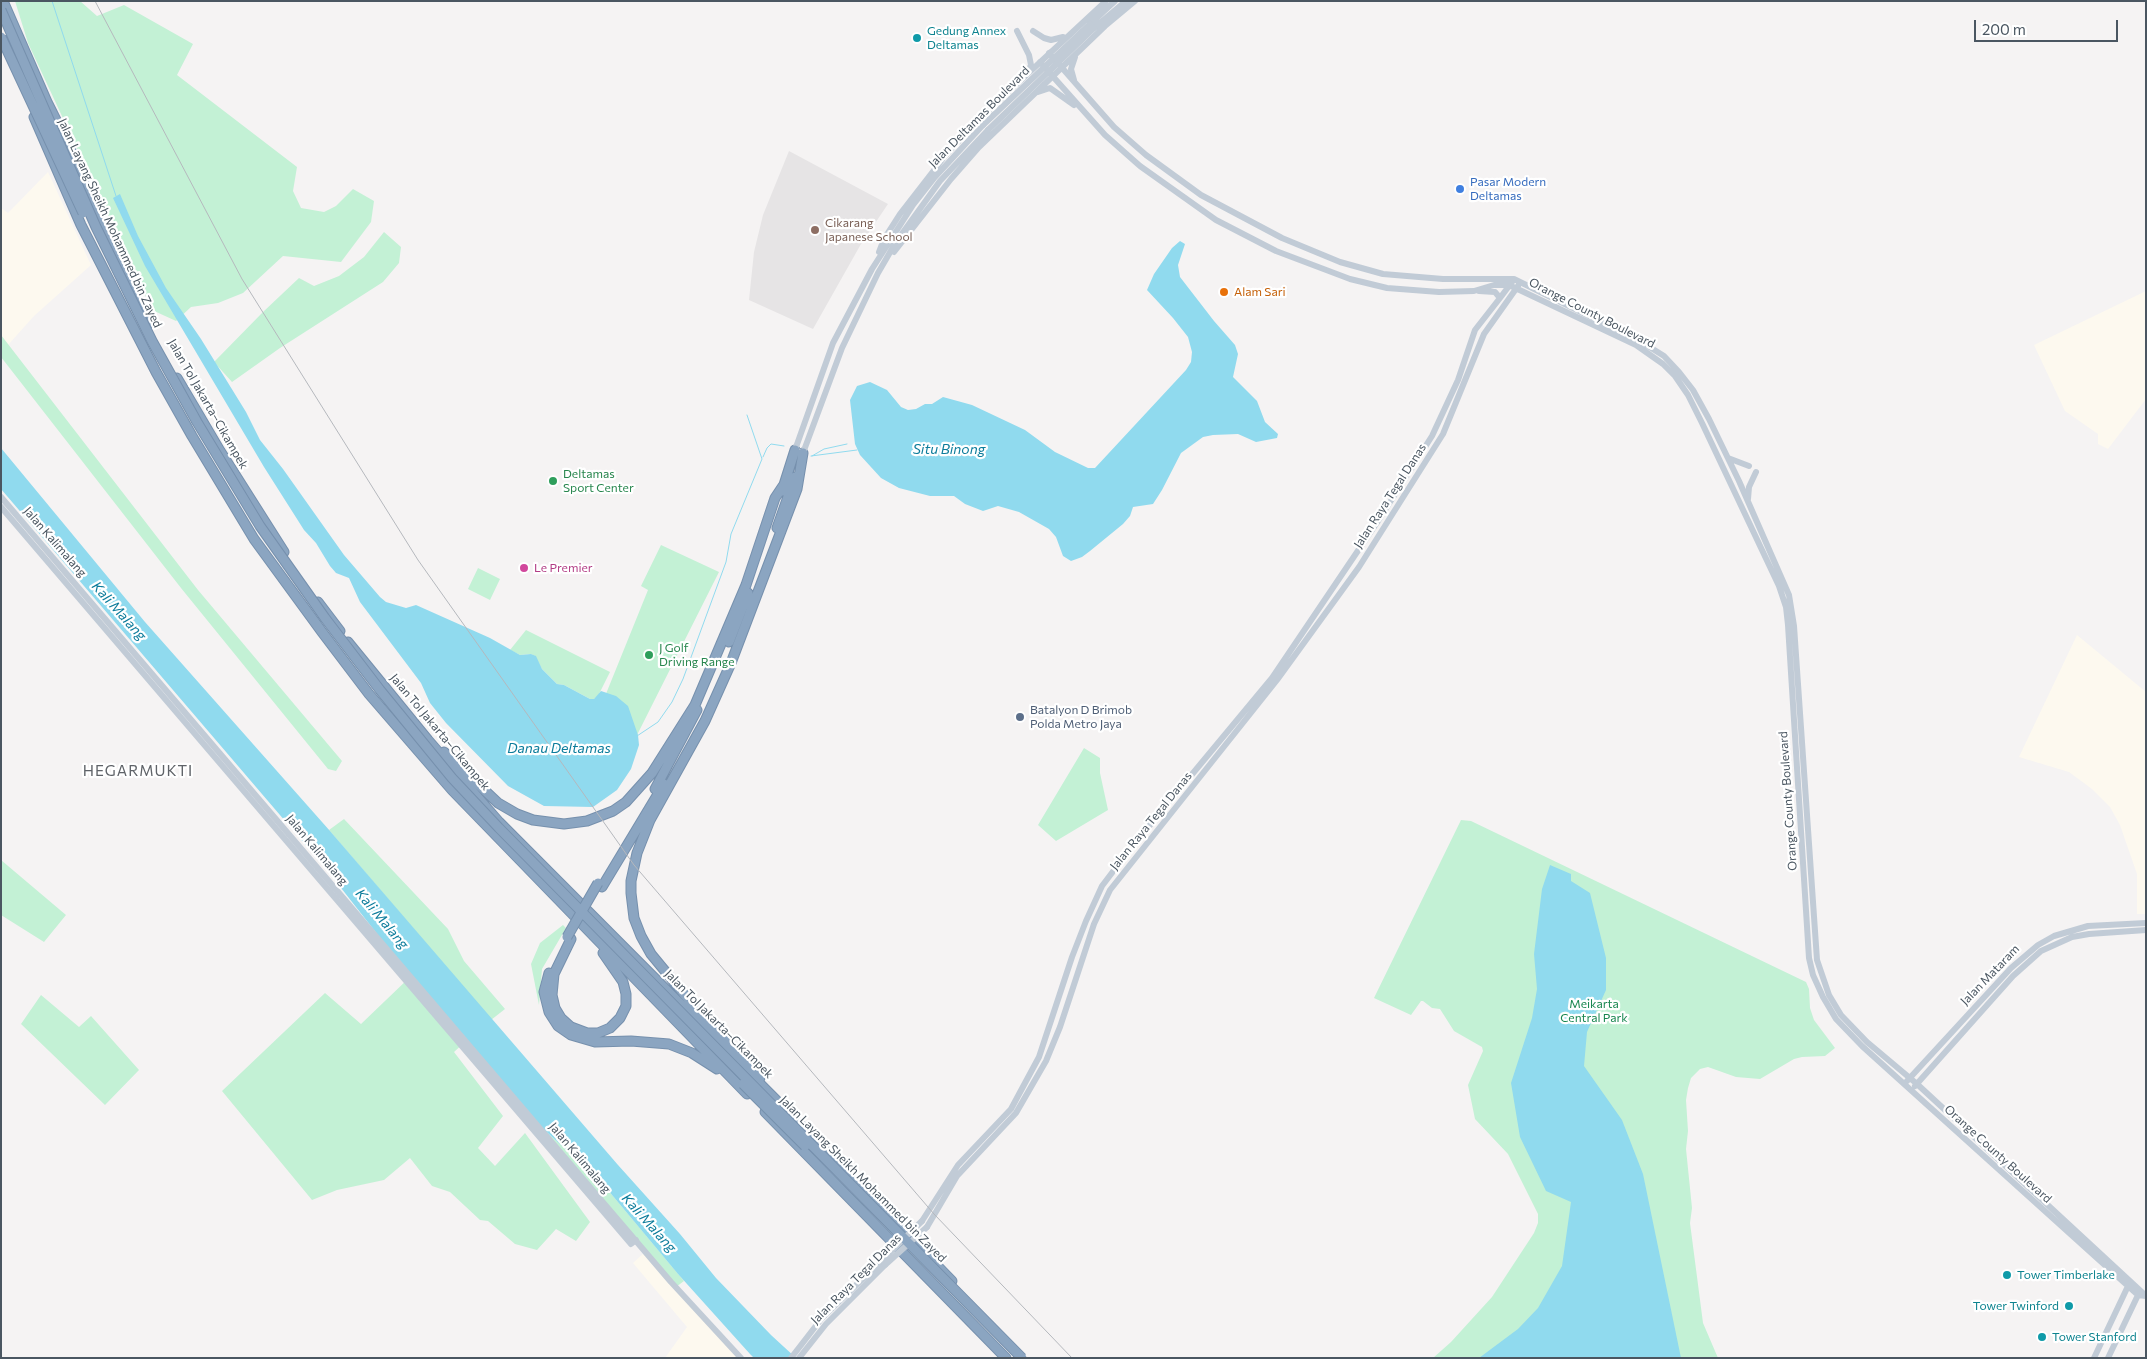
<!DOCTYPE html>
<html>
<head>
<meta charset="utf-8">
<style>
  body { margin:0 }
  #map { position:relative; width:2147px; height:1359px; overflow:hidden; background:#f5f3f3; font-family:Commissioner,sans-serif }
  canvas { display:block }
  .frame { position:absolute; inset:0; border:2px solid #4a5661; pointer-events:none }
  .scale { position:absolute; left:1974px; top:20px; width:144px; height:22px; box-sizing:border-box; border:2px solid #4a5661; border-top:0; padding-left:6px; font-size:15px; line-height:18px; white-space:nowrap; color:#4a5661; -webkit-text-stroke:4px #fff; paint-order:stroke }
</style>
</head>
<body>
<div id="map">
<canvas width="2147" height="1359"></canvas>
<div class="frame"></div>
<div class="scale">200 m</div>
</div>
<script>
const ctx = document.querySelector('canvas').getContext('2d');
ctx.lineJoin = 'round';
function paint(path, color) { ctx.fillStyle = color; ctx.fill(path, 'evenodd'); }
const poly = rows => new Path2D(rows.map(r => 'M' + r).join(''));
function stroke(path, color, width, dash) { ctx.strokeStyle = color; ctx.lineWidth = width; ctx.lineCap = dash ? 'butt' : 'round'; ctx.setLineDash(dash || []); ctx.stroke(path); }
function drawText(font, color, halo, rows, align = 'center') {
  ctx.font = font + ' Commissioner,sans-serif'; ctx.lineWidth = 4.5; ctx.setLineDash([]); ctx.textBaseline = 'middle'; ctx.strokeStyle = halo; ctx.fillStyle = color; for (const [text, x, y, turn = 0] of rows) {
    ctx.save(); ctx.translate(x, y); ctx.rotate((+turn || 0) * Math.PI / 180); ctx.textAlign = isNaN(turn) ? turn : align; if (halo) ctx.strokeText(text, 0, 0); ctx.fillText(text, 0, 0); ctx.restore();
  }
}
paint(poly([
  [48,172,91,265,34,316,8,345,1,335,1,208,8,213],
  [2146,291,2146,399,2108,449,2098,444,2098,434,2065,411,2034,345],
  [2077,635,2146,692,2146,914,2137,914,2137,874,2120,825,2110,807,2092,789,2069,772,2019,757],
  [645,1252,741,1358,665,1358,687,1327,633,1263]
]), '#fdf9ef');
paint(poly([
  [789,151,888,204,861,244,813,329,749,300,754,252,763,215]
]), '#e6e4e5');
paint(poly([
  [15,1,80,1,97,16,124,5,193,44,177,75,297,167,293,191,301,208,324,212,336,206,353,189,374,201,371,222,341,262,283,256,243,293,218,303,191,307,176,321,152,310,28,43],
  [384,232,401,247,399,263,383,282,280,348,232,382,214,362,263,312,299,278,314,286,339,276,364,257],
  [1,335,198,590,342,761,336,771,328,769,181,588,1,357],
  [661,545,719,572,634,741,595,721,648,590,641,586],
  [478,568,500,579,490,600,468,589],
  [526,630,610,672,598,696,594,699,590,699,564,685,557,684,542,669,535,656,531,654,520,655,510,650],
  [1084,748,1100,758,1100,773,1108,810,1056,841,1038,825],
  [344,819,448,929,464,961,505,1009,491,1020,329,830],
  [1461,820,1471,821,1806,982,1809,989,1810,1008,1814,1020,1835,1048,1825,1056,1802,1057,1794,1059,1760,1079,1736,1077,1708,1067,1700,1069,1691,1078,1688,1088,1686,1100,1688,1131,1686,1149,1692,1208,1690,1223,1703,1323,1718,1358,1433,1358,1451,1342,1492,1297,1534,1233,1538,1223,1538,1214,1508,1154,1475,1119,1468,1085,1483,1051,1482,1047,1454,1031,1440,1009,1432,1008,1423,1001,1421,1001,1411,1015,1374,998],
  [1,860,66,915,44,942,1,915],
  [563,925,566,928,542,969,539,1005,531,964,540,943],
  [410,977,466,1041,454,1052,503,1116,478,1148,495,1166,525,1133,590,1222,576,1241,556,1229,537,1250,515,1244,488,1221,480,1220,450,1192,432,1186,410,1158,384,1180,337,1190,312,1200,222,1091,325,993,361,1024],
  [41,995,79,1027,91,1016,139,1070,105,1105,21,1024],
  [542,1128,597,1177,684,1281,676,1287]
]), '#c3f1d5');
paint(poly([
  [120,194,138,236,166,288,201,339,246,412,260,440,283,469,344,555,380,597,386,602,406,608,416,605,490,638,520,655,531,654,536,656,542,669,557,684,564,685,590,699,594,699,601,691,616,696,628,706,638,735,639,745,631,769,617,790,593,807,544,806,508,786,446,723,430,703,421,683,360,602,349,578,336,573,330,566,316,543,304,530,264,467,145,266,113,198],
  [1180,241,1185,244,1178,265,1180,277,1214,321,1235,345,1238,354,1233,377,1257,401,1265,422,1278,434,1277,438,1256,442,1238,434,1213,435,1203,437,1181,453,1162,490,1153,504,1133,507,1130,516,1123,524,1090,551,1082,557,1071,561,1063,556,1056,537,1049,529,1019,512,998,506,983,511,965,504,954,496,930,496,899,488,881,478,860,455,855,444,850,400,857,386,870,382,887,390,901,407,908,410,916,409,925,404,932,404,943,397,972,405,1025,430,1055,452,1088,468,1095,468,1186,370,1191,362,1192,352,1188,337,1173,318,1147,290,1154,274,1172,248],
  [1,448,145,622,330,831,618,1165,680,1234,716,1278,771,1335,796,1358,754,1358,750,1354,678,1274,597,1177,542,1128,410,976,327,870,1,489],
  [1550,865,1571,874,1571,881,1590,893,1606,958,1606,990,1587,1032,1584,1066,1622,1120,1643,1174,1681,1358,1479,1358,1518,1329,1538,1308,1562,1266,1571,1202,1546,1191,1520,1137,1511,1083,1532,1018,1537,989,1534,954,1542,889]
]), '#90daee');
stroke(poly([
  [52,1,116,196],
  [811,456,857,450],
  [812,456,824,449,847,444],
  [763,457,767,448,771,444,784,446],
  [637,736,658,722,672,702,683,679,726,562,731,534,762,459,747,415]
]), '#90daee', 1);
const highway = poly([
  [3,1,47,102,70,148,100,224,148,324],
  [34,117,81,225,156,372,192,436,254,539,322,632,369,694,452,790,747,1094],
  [177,378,220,451,284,552],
  [782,491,795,450],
  [777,528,795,477],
  [318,602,340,631],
  [348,642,428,740,499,822,778,1102,952,1281],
  [729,642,748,593],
  [444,752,498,803,517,814,533,820,564,824,587,821,613,811,626,802,652,773,695,705,746,585,775,498,783,486],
  [655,789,697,710],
  [602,887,664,784],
  [571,939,554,974,552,995,555,1008,561,1018,571,1027,587,1033,598,1033,610,1028,620,1018,626,1006,626,994,623,982,603,953],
  [549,973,544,992,549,1012,558,1026,571,1035,595,1042,631,1041,669,1044,692,1053,717,1069],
  [760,1078,693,1005,651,954,641,936,634,918,631,893,631,881,637,853,650,820,705,721,731,663,797,489,803,453],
  [765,1112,1006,1358]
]);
stroke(highway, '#7690ad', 11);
stroke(poly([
  [1090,24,1115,1],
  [1094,28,1126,1],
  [1017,31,1029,55,1031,65,1028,72],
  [1033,31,1044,38,1051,40,1063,37],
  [1049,53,1114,127,1146,155,1201,195,1282,238,1340,262,1383,274,1443,279,1514,279,1640,341,1664,356,1679,372,1693,390,1709,419,1739,481,1789,595,1794,626,1817,960,1829,995,1841,1015,1867,1042,1917,1084,2146,1296],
  [1040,62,1105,135,1140,166,1216,220,1276,251,1350,279,1387,288,1439,292,1474,291,1494,285,1509,285,1636,345,1663,364,1675,376,1688,395,1702,423,1779,586,1786,607,1788,625,1809,958,1813,975,1823,997,1836,1019,1862,1046,2138,1295,2146,1296],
  [1074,80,1071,69,1075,57],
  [1038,92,1050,88,1074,105],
  [983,125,935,177,913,205,872,269,833,343,795,450,803,453,842,348,878,273,896,242,940,181,988,130],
  [879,252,884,239,900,214,945,156,978,120,1106,1],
  [894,252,951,179,979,147,1105,26,1135,1],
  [1500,298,1512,282],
  [1728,458,1749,466],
  [1,497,671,1282,741,1358],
  [1748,499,1749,487,1756,472],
  [1,507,631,1244,636,1240],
  [1907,1081,2011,968,2038,945,2054,936,2088,926,2146,923],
  [1915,1086,2013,976,2041,951,2072,937,2089,934,2146,930],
  [922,1221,958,1165,1011,1109,1039,1057,1072,957,1086,921,1102,886,1130,849,1272,678,1378,521,1432,436,1458,380,1475,330,1500,298,1495,292,1479,291],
  [927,1227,957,1176,1016,1113,1046,1061,1060,1027,1094,924,1110,890,1277,680,1359,567,1443,434,1484,334,1518,286],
  [791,1358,822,1318,882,1260],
  [799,1358,826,1324,885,1265],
  [2094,1358,2129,1284],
  [2108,1358,2139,1293]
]), '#c1cbd6', 6);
stroke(highway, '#8ba5c1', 9);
stroke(poly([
  [95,1,242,279,418,560,634,865,934,1214,1072,1358]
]), '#b5b8bd', 1);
const highwayBridge = poly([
  [1,10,96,227,152,341,197,422,260,526,325,618,380,690,452,778,499,828,1022,1358],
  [1,37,83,213],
  [567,937,598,883],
  [743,1084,805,1146]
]);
stroke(highwayBridge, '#7690ad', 11, []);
stroke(poly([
  [983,125,1090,24],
  [988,130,1094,28],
  [882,1260,922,1221],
  [885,1265,927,1227]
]), '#c1cbd6', 6);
stroke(highwayBridge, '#8ba5c1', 9);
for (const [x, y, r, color] of [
  [917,38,5,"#0f9aa8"],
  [1460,189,5,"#3f7fe0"],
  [815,230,5,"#8d6e63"],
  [1224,292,5,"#e8710a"],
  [553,481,5,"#2e9e5b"],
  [524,568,5,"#d1479c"],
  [649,655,5,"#2e9e5b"],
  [1020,717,5,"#5c6f8a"],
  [2007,1275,5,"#0f9aa8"],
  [2069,1306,5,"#0f9aa8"],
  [2042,1337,5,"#0f9aa8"]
]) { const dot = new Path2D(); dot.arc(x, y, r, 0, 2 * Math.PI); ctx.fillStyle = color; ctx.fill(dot); stroke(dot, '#fff', 2); }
drawText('12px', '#0d838f', '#fff', [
  ["Gedung Annex",927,31],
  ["Deltamas",927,45],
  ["Tower Timberlake",2017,1275],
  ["Tower Twinford",2059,1306,"right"],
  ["Tower Stanford",2052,1337]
], 'left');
drawText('12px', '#4a5661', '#fff', [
  ["Jalan Deltamas Boulevard",979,117,-45],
  ["Jalan Layang Sheikh Mohammed bin Zayed",110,223,65],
  ["Orange County Boulevard",1592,313,27],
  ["Jalan Tol Jakarta–Cikampek",208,404,60],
  ["Jalan Raya Tegal Danas",1390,496,-57],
  ["Jalan Kalimalang",55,542,49],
  ["Jalan Tol Jakarta–Cikampek",440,732,50],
  ["Orange County Boulevard",1788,801,-94],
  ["Jalan Raya Tegal Danas",1151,821,-51],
  ["Jalan Kalimalang",317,850,50],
  ["Jalan Mataram",1990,975,-46],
  ["Jalan Tol Jakarta–Cikampek",719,1024,45],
  ["Orange County Boulevard",1998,1154,42],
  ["Jalan Kalimalang",580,1158,50],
  ["Jalan Layang Sheikh Mohammed bin Zayed",863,1179,45],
  ["Jalan Raya Tegal Danas",856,1279,-45]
]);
drawText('12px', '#366cbe', '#fff', [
  ["Pasar Modern",1470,182],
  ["Deltamas",1470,196]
], 'left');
drawText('12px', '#785e54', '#fff', [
  ["Cikarang",825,223],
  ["Japanese School",825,237]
], 'left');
drawText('12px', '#c56008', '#fff', [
  ["Alam Sari",1234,292]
], 'left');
drawText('12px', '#27864d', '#fff', [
  ["Deltamas",563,474],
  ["Sport Center",563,488],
  ["J Golf",659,648],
  ["Driving Range",659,662]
], 'left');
drawText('12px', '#b23c85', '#fff', [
  ["Le Premier",534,568]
], 'left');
drawText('12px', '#4e5e75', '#fff', [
  ["Batalyon D Brimob",1030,710],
  ["Polda Metro Jaya",1030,724]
], 'left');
drawText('12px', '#17864f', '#fff', [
  ["Meikarta",1594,1004],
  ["Central Park",1594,1018]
]);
drawText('italic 14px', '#0c7c9b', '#fff', [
  ["Situ Binong",949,449],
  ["Kali Malang",119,611,48],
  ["Danau Deltamas",559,748],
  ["Kali Malang",382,919,50],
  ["Kali Malang",649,1223,48]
]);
ctx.letterSpacing = '1px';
drawText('15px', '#5f6368', '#fff', [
  ["HEGARMUKTI",138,771]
]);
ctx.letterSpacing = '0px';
</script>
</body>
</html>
